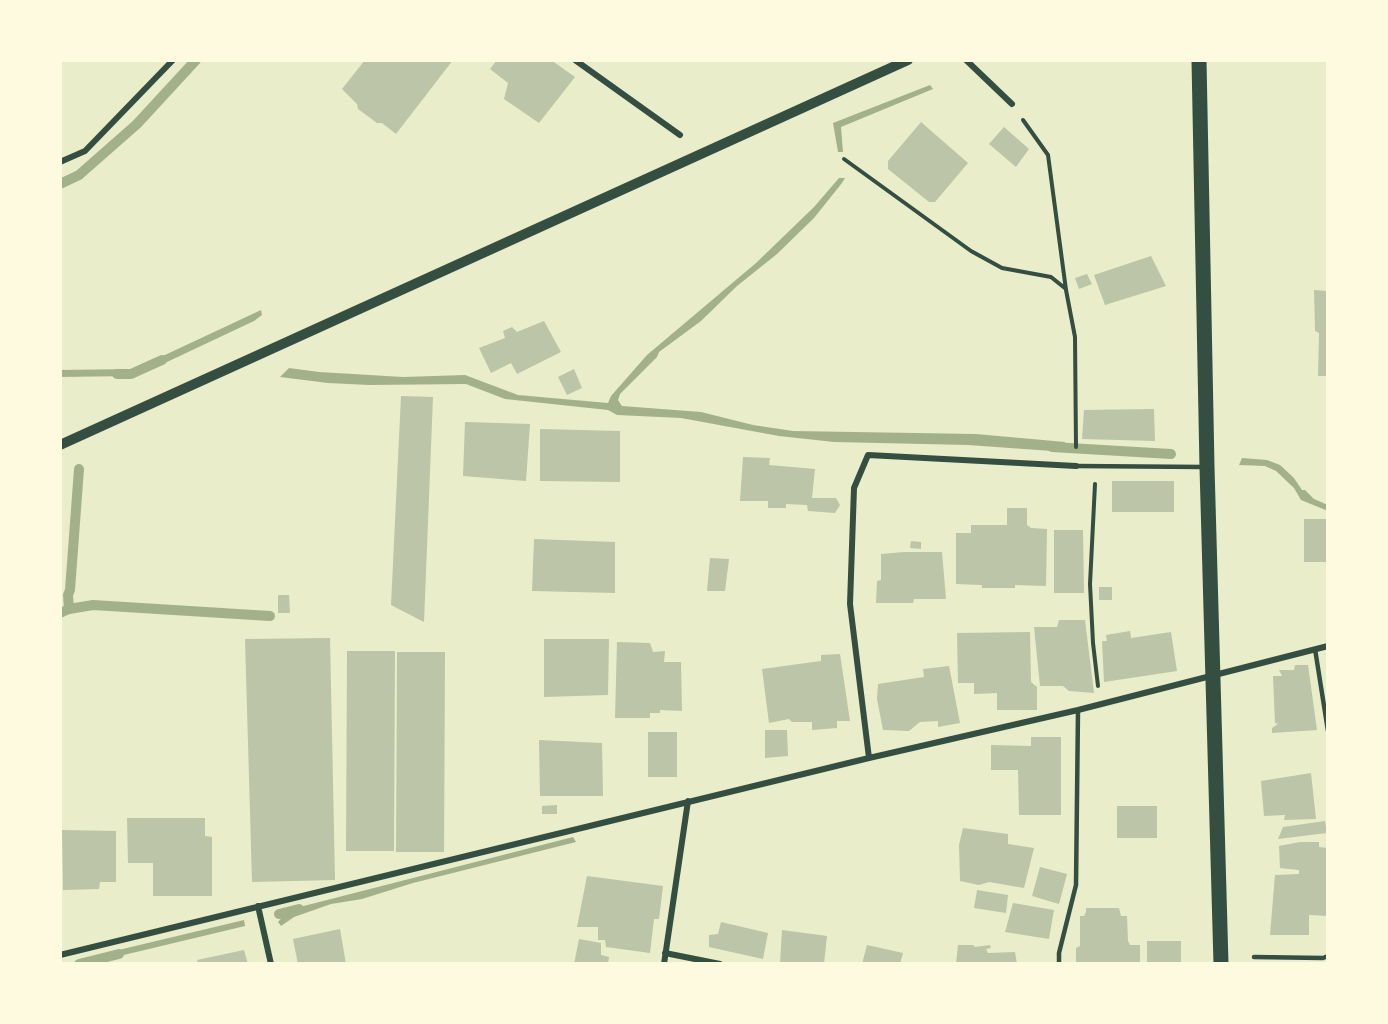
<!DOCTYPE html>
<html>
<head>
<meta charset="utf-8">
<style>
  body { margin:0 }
  #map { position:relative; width:1388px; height:1024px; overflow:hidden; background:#e9edc9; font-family:Arial,sans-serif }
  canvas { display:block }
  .frame { position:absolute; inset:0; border:62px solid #fefae0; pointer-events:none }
</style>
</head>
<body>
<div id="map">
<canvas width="1388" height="1024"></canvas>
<div class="frame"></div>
</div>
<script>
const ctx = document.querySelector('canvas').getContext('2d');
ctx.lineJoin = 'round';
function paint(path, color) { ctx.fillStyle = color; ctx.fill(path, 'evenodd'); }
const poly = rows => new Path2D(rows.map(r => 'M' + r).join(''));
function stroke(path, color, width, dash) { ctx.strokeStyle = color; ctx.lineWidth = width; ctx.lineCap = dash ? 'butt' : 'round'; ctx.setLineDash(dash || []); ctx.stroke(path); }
paint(poly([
  [930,85,933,89,841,127,843,152,838,152,833,123],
  [839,178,845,178,842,183,814,218,777,254,737,286,701,321,659,352,657,357,620,394,618,400,622,406,701,412,753,425,793,431,976,434,1065,442,1066,452,968,445,834,442,779,436,681,418,617,415,608,410,505,399,466,384,369,385,328,383,280,377,289,368,319,372,403,377,465,375,518,395,608,403,611,396,647,355,756,263,814,207],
  [261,310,262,315,254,321,150,370,150,362],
  [132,369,132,376,60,377,60,370],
  [1242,458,1267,460,1280,465,1294,478,1302,490,1305,490,1314,499,1328,505,1328,511,1301,500,1294,488,1276,471,1265,466,1239,465],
  [573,837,576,842,413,883,362,899,331,904,294,917,281,926,278,922,288,910],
  [244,920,245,926,107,959,106,953]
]), '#a3b18a');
stroke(poly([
  [60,184,79,175,137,124,196,60],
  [117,374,131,374,162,360],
  [1052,447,1171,454],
  [69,609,68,595,70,590,79,469],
  [60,613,69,609,93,605,270,616],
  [279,914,299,909],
  [79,964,119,954]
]), '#a3b18a', 10);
paint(poly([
  [365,60,453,60,396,134,382,123,377,123,358,109,357,104,342,89],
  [497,60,551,60,575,77,539,123,504,99,508,83,490,69],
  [921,122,968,163,935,202,929,202,888,169,888,161],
  [1004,127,1029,149,1016,167,989,144],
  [1151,256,1166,286,1105,305,1094,275],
  [1087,274,1092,284,1079,289,1075,278],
  [1314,290,1328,291,1328,376,1318,376,1319,333,1315,331],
  [544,321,561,352,517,374,511,363,491,373,479,348,505,338,503,331,512,327,517,332],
  [574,369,582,388,567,395,558,377],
  [401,396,433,397,424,622,391,605],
  [1154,409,1155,441,1082,439,1084,410],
  [465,422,530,424,526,481,463,476],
  [540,429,620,431,620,482,540,481],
  [743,457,770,458,769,465,815,469,812,498,836,498,840,505,835,513,808,511,807,505,786,504,786,508,768,508,768,501,740,501],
  [1112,481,1174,481,1174,512,1112,512],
  [1007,508,1027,508,1027,525,1031,528,1047,529,1046,586,1015,585,1015,588,982,588,982,585,956,584,956,533,971,533,971,525,1007,525],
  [1304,519,1328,519,1328,562,1304,562],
  [1054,530,1083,530,1084,593,1054,593],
  [534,539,615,542,615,593,532,591],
  [911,541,921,542,921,549,910,548],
  [904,552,942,552,946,599,914,599,913,603,876,603,877,581,881,580,881,554],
  [710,558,729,559,725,591,707,591],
  [1099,587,1112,587,1112,600,1099,600],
  [278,595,289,595,290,613,278,613],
  [1059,620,1085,620,1094,693,1069,691,1063,686,1040,686,1034,627,1057,627],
  [1130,631,1131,638,1171,632,1177,671,1104,682,1102,641,1107,641,1106,635],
  [1030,632,1031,682,1037,687,1037,710,997,710,997,693,974,694,974,683,958,683,957,633],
  [330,638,335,880,252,882,245,639],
  [544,639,609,639,608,695,544,697],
  [617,642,650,643,653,652,665,651,664,662,681,662,682,711,660,710,660,713,650,713,650,718,615,718],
  [347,651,395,651,394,851,346,851],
  [397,652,445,652,444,852,396,852],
  [840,654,850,721,837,721,837,728,812,730,812,722,792,722,789,719,769,723,762,669,821,661,821,655],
  [1295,665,1308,665,1317,730,1272,733,1272,728,1278,724,1275,723,1273,676,1282,676,1279,670,1294,670],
  [949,666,960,723,938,727,938,721,920,722,909,731,883,730,877,699,878,684,924,677,923,669],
  [765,730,787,730,788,756,765,758],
  [648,732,677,732,677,777,648,777],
  [1031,737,1061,737,1061,815,1019,815,1018,770,991,770,991,745,1031,746],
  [539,740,602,743,603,796,540,796],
  [1311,773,1316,819,1284,820,1285,815,1264,816,1261,781],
  [557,805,557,814,542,814,542,806],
  [1117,806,1157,806,1157,838,1117,838],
  [127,818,205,818,205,836,212,837,212,896,153,896,153,863,128,863],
  [1325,821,1327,833,1278,839,1283,827],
  [963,828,1008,834,1008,844,1034,848,1024,888,989,882,979,885,960,881,959,845],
  [62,830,116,831,116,882,100,882,99,889,63,890],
  [1300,842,1319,842,1319,847,1328,848,1328,916,1309,915,1309,935,1270,935,1275,875,1299,874,1299,870,1280,868,1279,846],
  [1040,867,1067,874,1059,904,1032,896],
  [587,876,663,886,659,919,654,919,650,953,606,947,605,940,598,940,598,927,577,927],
  [977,890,1008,895,1006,913,974,908],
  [1013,903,1054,910,1049,939,1005,932],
  [1086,908,1119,908,1121,916,1127,916,1128,941,1130,945,1140,945,1140,964,1076,964,1076,948,1080,946,1080,916,1084,916,1086,912],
  [721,922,768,933,763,959,709,947,709,935,718,934],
  [340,929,346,964,298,964,293,939],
  [782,930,827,936,824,964,780,963],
  [579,939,601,943,601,955,609,957,608,964,574,964],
  [1147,941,1181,941,1181,964,1147,964],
  [867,945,903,953,900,964,862,964],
  [958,945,973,945,975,947,990,945,991,948,986,949,988,953,1015,952,1017,964,956,964],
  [244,950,248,964,198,964,197,960]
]), '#bcc5a7');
stroke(poly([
  [1023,120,1048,155,1066,290,1075,337,1076,447],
  [844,159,971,251,1002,268,1051,277,1066,289],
  [1095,484,1090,584,1093,643,1098,686]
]), '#344e41', 4);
stroke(poly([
  [1076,466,1204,467],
  [1315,649,1328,731],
  [1254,957,1323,958,1328,956],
  [1059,964,1059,953,1076,885,1078,710]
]), '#344e41', 4.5);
stroke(poly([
  [575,60,680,135],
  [966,60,1012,104],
  [60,162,85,151,173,60],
  [869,758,850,604,854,488,868,455,1076,466],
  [258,906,271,964],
  [665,953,720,964],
  [60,955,869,758,1078,710,1328,646],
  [664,964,688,801]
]), '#344e41', 6);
stroke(poly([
  [60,445,908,60]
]), '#344e41', 10);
stroke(poly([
  [1199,60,1207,467,1221,964]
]), '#344e41', 15);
</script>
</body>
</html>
